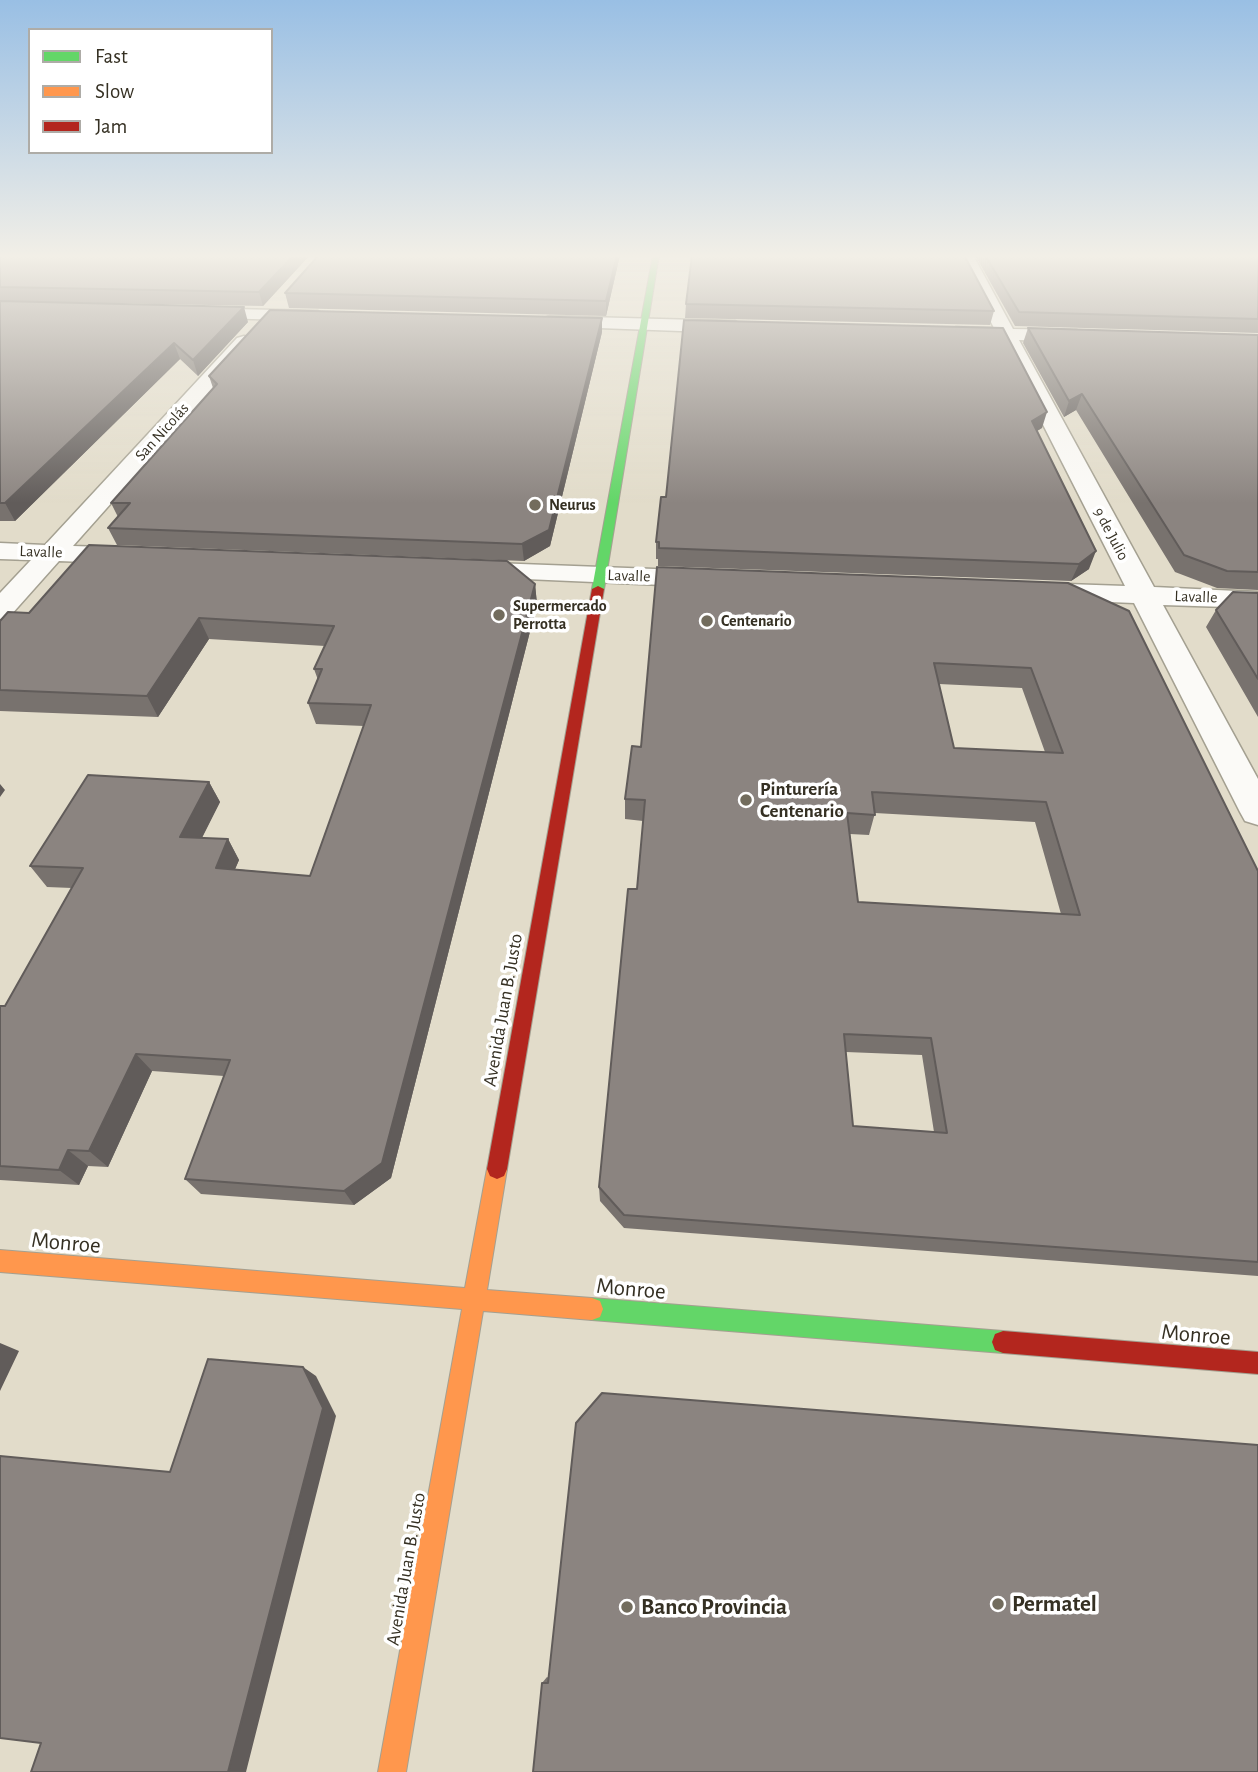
<!DOCTYPE html>
<html>
<head>
<meta charset="utf-8">
<style>
  body { margin:0 }
  #map { position:relative; width:1258px; height:1772px; overflow:hidden; background:#e2dcca; font-family:"Alegreya Sans",sans-serif }
  canvas { display:block }
  .legend { position:absolute; left:28px; top:28px; width:245px; height:126px; box-sizing:border-box; background:#fff; border:2px solid #aeaca7; margin:0; padding:9px 12px; list-style:none; font-size:21px; color:#353023 }
  .legend li { display:flex; align-items:center; gap:14px; height:35px }
  .legend b { width:35px; border:2px solid #aeaca7 }
</style>
</head>
<body>
<div id="map">
<canvas width="1258" height="1772"></canvas>
<ul class="legend">
<li><b style="height:9px;background:#63d668"></b>Fast</li>
<li><b style="height:9px;background:#ff974d"></b>Slow</li>
<li><b style="height:9px;background:#b3261e"></b>Jam</li>
</ul>
</div>
<script>
const ctx = document.querySelector('canvas').getContext('2d');
ctx.lineJoin = 'round';
const poly = rows => new Path2D(rows.map(r => 'M' + r).join(''));
function stroke(path, color, width, dash) { ctx.strokeStyle = color; ctx.lineWidth = width; ctx.lineCap = dash ? 'butt' : 'round'; ctx.setLineDash(dash || []); ctx.stroke(path); }
function paint(path, color) { ctx.fillStyle = color; ctx.fill(path, 'evenodd'); }
function drawText(font, color, halo, rows, align = 'center') {
  ctx.font = font + ' "Alegreya Sans",sans-serif'; ctx.lineWidth = 7; ctx.setLineDash([]); ctx.textBaseline = 'middle'; ctx.strokeStyle = halo; ctx.fillStyle = color; for (const [text, x, y, turn = 0] of rows) {
    ctx.save(); ctx.translate(x, y); ctx.rotate((+turn || 0) * Math.PI / 180); ctx.textAlign = isNaN(turn) ? turn : align; if (halo) ctx.strokeText(text, 0, 0); ctx.fillText(text, 0, 0); ctx.restore();
  }
}
const street = poly([
  [957,255,973,255,1013,329,1077,330,1086,336,1077,342,1019,340,1154,587,1258,592,1258,608,1163,605,1258,779,1258,825,1245,821,1240,812,1134,603,1037,599,1027,597,1023,591,1027,585,1037,583,1125,586,1000,340,956,339,947,333,956,327,994,328,957,255],
  [193,308,318,311,327,316,318,321,187,317,184,313,193,308],
  [550,316,735,321,744,327,735,333,544,326,541,322,544,318,550,316],
  [244,336,251,338,254,342,251,346,73,546,134,548,143,550,147,556,143,562,134,564,59,561,10,616,0,619,0,593,31,560,0,559,0,543,45,545,237,338,244,336],
  [467,562,708,571,718,573,722,579,718,585,708,587,457,576,453,570,457,564,467,562]
]);
const fast = poly([
  [653,255,659,255,604,589,598,592,592,589,653,255],
  [592,1298,1003,1331,1011,1334,1014,1342,1011,1350,1003,1353,592,1320,584,1317,581,1309,584,1301,592,1298]
]);
const slow = poly([
  [497,1159,504,1162,507,1169,487,1290,592,1298,600,1301,603,1309,600,1317,592,1320,483,1311,406,1772,378,1772,462,1309,0,1272,0,1250,465,1288,487,1169,490,1162,497,1159]
]);
const jam = poly([
  [598,586,604,589,507,1169,504,1176,497,1179,490,1176,487,1169,592,589,598,586],
  [1003,1331,1258,1352,1258,1374,1003,1353,995,1350,992,1342,995,1334,1003,1331]
]);
stroke(street, '#a4a091', 3);
stroke(fast, '#a4a091', 2);
stroke(slow, '#a4a091', 2);
stroke(jam, '#a4a091', 2);
paint(street, '#fbfaf7');
paint(fast, '#63d668');
paint(slow, '#ff974d');
paint(jam, '#b3261e');
paint(poly([
  [0,255,310,255,263,306,44,302,248,322,198,376,180,359,15,521,0,521],
  [319,255,620,255,606,316,289,308,285,293],
  [975,255,1258,255,1258,333,1015,326],
  [686,304,994,311,990,325,685,318],
  [1028,328,1258,335,1258,590,1217,588,1175,572,1076,410,1064,417,1023,343],
  [602,332,550,546,524,561,117,545,108,528,118,517,111,503,213,388,209,376],
  [1042,428,1037,431,1089,569,1071,581,658,566,658,559,656,559,656,542],
  [1068,583,1258,871,1258,1276,624,1228,600,1201,599,1187,637,889,643,821,625,819,625,799,641,747],
  [939,684,1022,688,1045,752,954,748],
  [875,813,1035,822,1061,914,858,902,850,834,869,835],
  [846,1052,922,1055,934,1132,853,1126],
  [535,584,537,604,391,1178,354,1205,201,1194,185,1179,224,1076,152,1071,108,1167,88,1166,79,1185,0,1180,0,1006,5,1006,72,888,47,887,30,866,209,782,220,802,202,838,228,839,239,860,235,869,310,876,364,726,316,724,308,703,318,680,314,669,325,646,209,639,158,717,0,711,0,621,29,613],
  [1258,593,1258,717,1206,627,1216,610],
  [547,1677,549,1678,1258,1772,542,1683]
]), '#78726e');
paint(poly([
  [294,255,310,255,263,306,259,292],
  [617,255,620,255,606,316,606,301],
  [244,307,248,322,198,376,193,360],
  [602,318,602,332,550,546,524,561,522,544],
  [174,343,180,359,15,521,5,503],
  [1082,394,1076,410,1064,417,1069,401],
  [1047,412,1042,428,1026,437,1032,421],
  [1096,551,1089,569,1071,581,1079,564],
  [535,584,537,604,391,1178,354,1205,344,1191],
  [199,618,209,639,158,717,147,696],
  [209,782,220,802,192,857,180,837],
  [0,784,5,790,0,797],
  [228,839,239,860,227,888,216,868],
  [136,1054,152,1071,108,1167,89,1151],
  [68,1150,88,1166,79,1185,59,1170],
  [0,1343,19,1351,0,1391],
  [303,1367,316,1376,336,1416,246,1772,228,1772]
]), '#615c5a');
const building = poly([
  [0,255,294,255,259,292,0,287,0,255],
  [319,255,617,255,606,301,285,293,319,255],
  [692,255,964,255,994,311,686,304,692,255],
  [985,255,1258,255,1258,319,1019,312,985,255],
  [0,301,244,307,193,360,174,343,5,503,0,503,0,301],
  [270,310,602,318,549,530,522,544,108,528,130,503,111,503,217,384,209,376,270,310],
  [684,320,1003,328,1047,412,1032,421,1096,551,1079,564,659,548,659,542,656,542,661,497,666,497,684,320],
  [1028,328,1258,335,1258,572,1227,571,1184,555,1082,394,1069,401,1028,328],
  [89,545,507,561,535,584,382,1163,344,1191,185,1179,230,1060,136,1054,89,1151,68,1150,59,1170,0,1166,0,1006,5,1006,83,868,30,866,88,775,209,782,180,837,228,839,216,868,310,876,371,705,308,703,322,669,314,669,334,626,199,618,147,696,0,690,0,621,8,612,29,613,89,545],
  [657,567,1068,583,1129,611,1258,871,1258,1262,624,1215,599,1187,628,889,637,889,645,800,625,799,632,746,641,747,657,567],
  [934,663,1031,668,1063,753,954,748,934,663],
  [872,792,1046,802,1080,915,858,902,847,813,875,815,872,792],
  [844,1034,931,1038,947,1133,853,1126,844,1034],
  [1233,592,1258,593,1258,679,1216,610,1233,592],
  [208,1359,303,1367,323,1408,228,1772,31,1772,41,1743,0,1738,0,1456,170,1472,208,1359],
  [602,1393,1258,1445,1258,1772,533,1772,542,1683,548,1683,576,1423,602,1393]
]);
paint(building, '#8b8480');
stroke(building, '#615c5a', 2);
const sky = ctx.createLinearGradient(0, 0, 0, 503);
sky.addColorStop(0, '#99bfe4');
sky.addColorStop(0.51, '#f2efe7');
sky.addColorStop(1, '#f2efe700');
ctx.fillStyle = sky;
ctx.fillRect(0, 0, 1258, 503);
for (const [x, y, r, color] of [
  [535,505,7,"#726c5d"],
  [499,615,7,"#726c5d"],
  [707,621,7,"#726c5d"],
  [746,800,7,"#726c5d"],
  [998,1604,7,"#726c5d"],
  [627,1607,7,"#726c5d"]
]) { const dot = new Path2D(); dot.arc(x, y, r, 0, 2 * Math.PI); ctx.fillStyle = color; ctx.fill(dot); stroke(dot, '#fff', 2.5); }
drawText('16px', '#353023', '#fff', [
  ["San Nicolás",162,432,-48],
  ["9 de Julio",1111,534,62],
  ["Lavalle",41,552,2],
  ["Lavalle",629,576,2],
  ["Lavalle",1196,597,2]
]);
drawText('bold 16px', '#353023', '#fff', [
  ["Neurus",549,505],
  ["Supermercado",513,606],
  ["Perrotta",513,624],
  ["Centenario",721,621]
], 'left');
drawText('bold 19px', '#353023', '#fff', [
  ["Pinturería",760,789],
  ["Centenario",760,811]
], 'left');
drawText('19px', '#353023', '#fff', [
  ["Avenida Juan B. Justo",503,1010,-80],
  ["Avenida Juan B. Justo",406,1569,-80]
]);
drawText('23px', '#353023', '#fff', [
  ["Monroe",66,1243,5],
  ["Monroe",631,1289,5],
  ["Monroe",1196,1335,5]
]);
drawText('bold 23px', '#353023', '#fff', [
  ["Permatel",1012,1604],
  ["Banco Provincia",641,1607]
], 'left');
</script>
</body>
</html>
